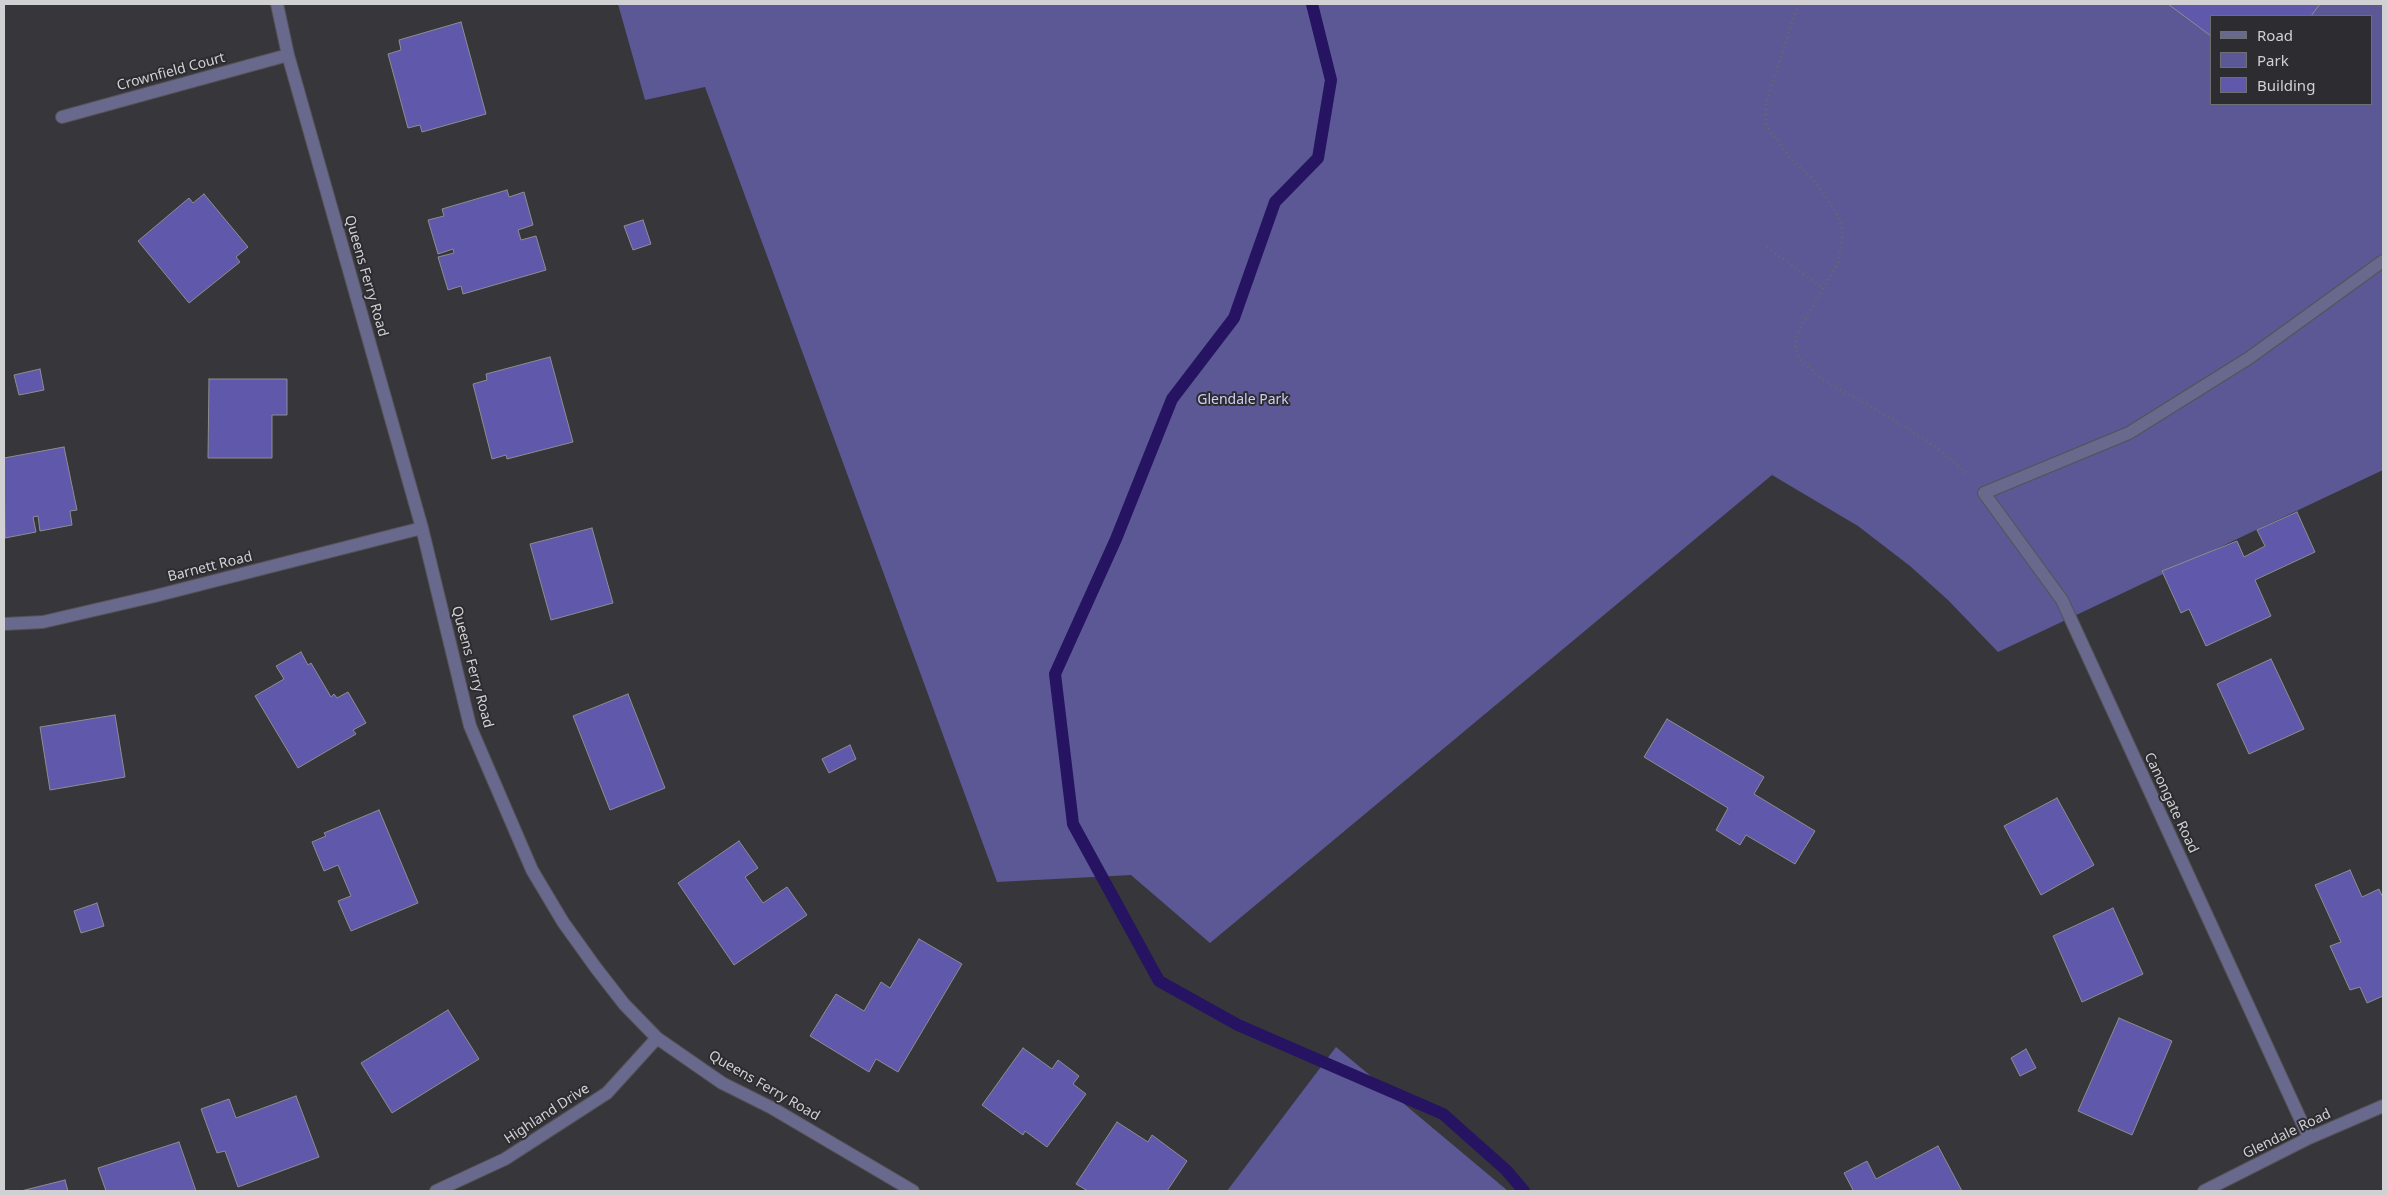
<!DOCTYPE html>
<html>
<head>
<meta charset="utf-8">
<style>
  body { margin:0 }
  #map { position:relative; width:2387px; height:1195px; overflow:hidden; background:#37373b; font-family:"Noto Sans",sans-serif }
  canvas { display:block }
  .frame { position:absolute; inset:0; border:5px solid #d1d1d4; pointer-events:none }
  .legend { position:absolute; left:2210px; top:15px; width:162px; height:90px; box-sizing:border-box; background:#2d2d31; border:1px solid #6f6f72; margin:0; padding:6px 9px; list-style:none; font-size:15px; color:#d1d1d4 }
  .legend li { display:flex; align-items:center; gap:10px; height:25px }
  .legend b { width:25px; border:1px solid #6f6f72 }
</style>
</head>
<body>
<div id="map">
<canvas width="2387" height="1195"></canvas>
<div class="frame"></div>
<ul class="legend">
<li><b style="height:6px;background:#69688d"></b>Road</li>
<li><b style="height:14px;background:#5c5895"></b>Park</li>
<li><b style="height:14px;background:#6058ab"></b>Building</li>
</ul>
</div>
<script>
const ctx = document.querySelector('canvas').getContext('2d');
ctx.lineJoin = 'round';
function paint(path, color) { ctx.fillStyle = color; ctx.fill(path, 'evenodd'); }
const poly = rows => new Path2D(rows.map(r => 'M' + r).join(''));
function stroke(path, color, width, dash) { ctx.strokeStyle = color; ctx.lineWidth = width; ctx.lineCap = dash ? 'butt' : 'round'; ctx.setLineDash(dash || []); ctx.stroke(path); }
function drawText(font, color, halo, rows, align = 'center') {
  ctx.font = font + ' "Noto Sans",sans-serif'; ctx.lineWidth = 4; ctx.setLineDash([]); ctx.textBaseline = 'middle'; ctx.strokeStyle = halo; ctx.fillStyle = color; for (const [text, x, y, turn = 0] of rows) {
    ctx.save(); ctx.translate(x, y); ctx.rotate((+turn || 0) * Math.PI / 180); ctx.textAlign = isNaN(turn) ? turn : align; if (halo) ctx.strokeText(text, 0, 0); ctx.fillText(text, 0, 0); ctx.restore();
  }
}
paint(poly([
  [618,4,2383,4,2383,470,1998,652,1948,600,1910,566,1858,526,1772,475,1210,943,1131,875,997,882,705,87,645,100],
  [2211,16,2371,16,2371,104,2211,104],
  [1336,1047,1508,1191,1227,1191]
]), '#5c5895');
stroke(poly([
  [1312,4,1331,80,1318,158,1275,202,1234,318,1172,399,1116,539,1055,674,1073,824,1159,981,1238,1025,1443,1114,1506,1170,1524,1191]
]), '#261361', 12);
const building = poly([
  [2168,4,2320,4,2311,16,2211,16,2211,36,2168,4],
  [461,22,486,114,422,132,420,125,408,128,388,54,401,50,399,40,461,22],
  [507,190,509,197,524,192,533,225,518,230,521,240,536,236,546,270,463,294,461,286,448,290,438,257,454,253,453,249,438,254,428,220,444,216,442,209,507,190],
  [204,194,248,247,236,257,240,262,189,303,138,241,189,198,193,203,204,194],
  [643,220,651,244,633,250,624,226,643,220],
  [550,357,573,442,507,459,506,455,492,459,473,384,487,380,486,374,550,357],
  [40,369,44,390,19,395,14,375,40,369],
  [209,379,287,379,287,415,272,415,272,458,208,458,209,379],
  [64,447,77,510,70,511,72,525,40,531,38,516,33,517,36,532,5,538,4,458,64,447],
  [2297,512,2315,552,2255,580,2271,616,2206,646,2189,609,2181,613,2162,571,2237,541,2244,557,2265,546,2257,530,2297,512],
  [592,528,613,603,551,620,530,544,592,528],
  [301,652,308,665,311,663,331,697,334,694,337,698,348,692,366,723,353,730,356,734,298,768,255,696,284,679,276,666,301,652],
  [2271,659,2304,729,2249,754,2217,684,2271,659],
  [628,694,665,788,610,810,573,716,628,694],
  [115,715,125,777,50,790,40,727,115,715],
  [1667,719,1764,777,1754,794,1815,831,1795,864,1746,835,1740,845,1716,830,1728,808,1644,757,1667,719],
  [850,745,856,759,829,773,822,759,850,745],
  [2057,798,2094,865,2041,895,2004,826,2057,798],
  [379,810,418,903,351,931,338,901,351,896,338,865,324,871,312,842,326,836,324,833,379,810],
  [739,841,758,868,745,877,763,903,787,887,807,915,734,965,678,883,739,841],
  [2350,870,2362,897,2379,889,2383,898,2383,996,2367,1003,2360,987,2350,990,2330,946,2341,942,2315,885,2350,870],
  [97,903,104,926,81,933,74,911,97,903],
  [2113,908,2143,974,2082,1002,2053,936,2113,908],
  [919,939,962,964,898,1072,876,1059,869,1072,810,1036,836,994,864,1011,881,982,890,988,919,939],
  [448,1010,479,1059,392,1113,361,1063,448,1010],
  [2119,1018,2172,1041,2132,1135,2078,1111,2119,1018],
  [1023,1048,1052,1069,1058,1060,1079,1076,1073,1084,1086,1094,1047,1147,1025,1131,1023,1135,982,1105,1023,1048],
  [2026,1049,2036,1068,2020,1076,2011,1058,2026,1049],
  [296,1096,319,1157,238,1187,225,1151,217,1153,201,1109,229,1099,236,1118,296,1096],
  [1117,1122,1148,1142,1152,1135,1187,1161,1167,1191,1088,1191,1076,1184,1117,1122],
  [179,1142,196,1191,106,1191,98,1168,179,1142],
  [1938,1146,1962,1191,1851,1191,1853,1190,1844,1173,1867,1161,1876,1179,1938,1146],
  [65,1180,68,1191,21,1191,65,1180]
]);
paint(building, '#6058ab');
stroke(building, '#8d8d91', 1);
const minor = poly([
  [277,4,288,55,422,528,470,726,532,870,563,922,596,968,624,1004,657,1038,722,1083,772,1108,913,1191],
  [62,117,288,55],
  [4,624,43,622,155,596,422,528],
  [2309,1138,2062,600,1984,493,2129,433,2249,358,2383,261],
  [436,1191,505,1159,607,1093,657,1038],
  [2204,1191,2309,1138,2383,1106]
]);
stroke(minor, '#535357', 14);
stroke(poly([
  [1798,4,1766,103,1766,125,1790,158,1813,179,1832,206,1839,218,1843,230,1839,261,1798,332,1795,347,1799,358,1823,380,1894,420,1936,447,1966,473],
  [1767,247,1823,288]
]), '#68686b', 3, [1, 4]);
stroke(minor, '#69688d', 12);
drawText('14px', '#d1d1d4', '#2d2d31', [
  ["Crownfield Court",171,72,-15],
  ["Queens Ferry Road",366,276,74],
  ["Barnett Road",210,567,-14],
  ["Queens Ferry Road",472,667,75],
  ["Canongate Road",2171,803,65],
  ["Queens Ferry Road",764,1086,30],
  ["Highland Drive",547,1114,-33],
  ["Glendale Road",2287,1134,-26]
]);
drawText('14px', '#cecefb', '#2d2d31', [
  ["Glendale Park",1243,400]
]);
</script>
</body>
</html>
